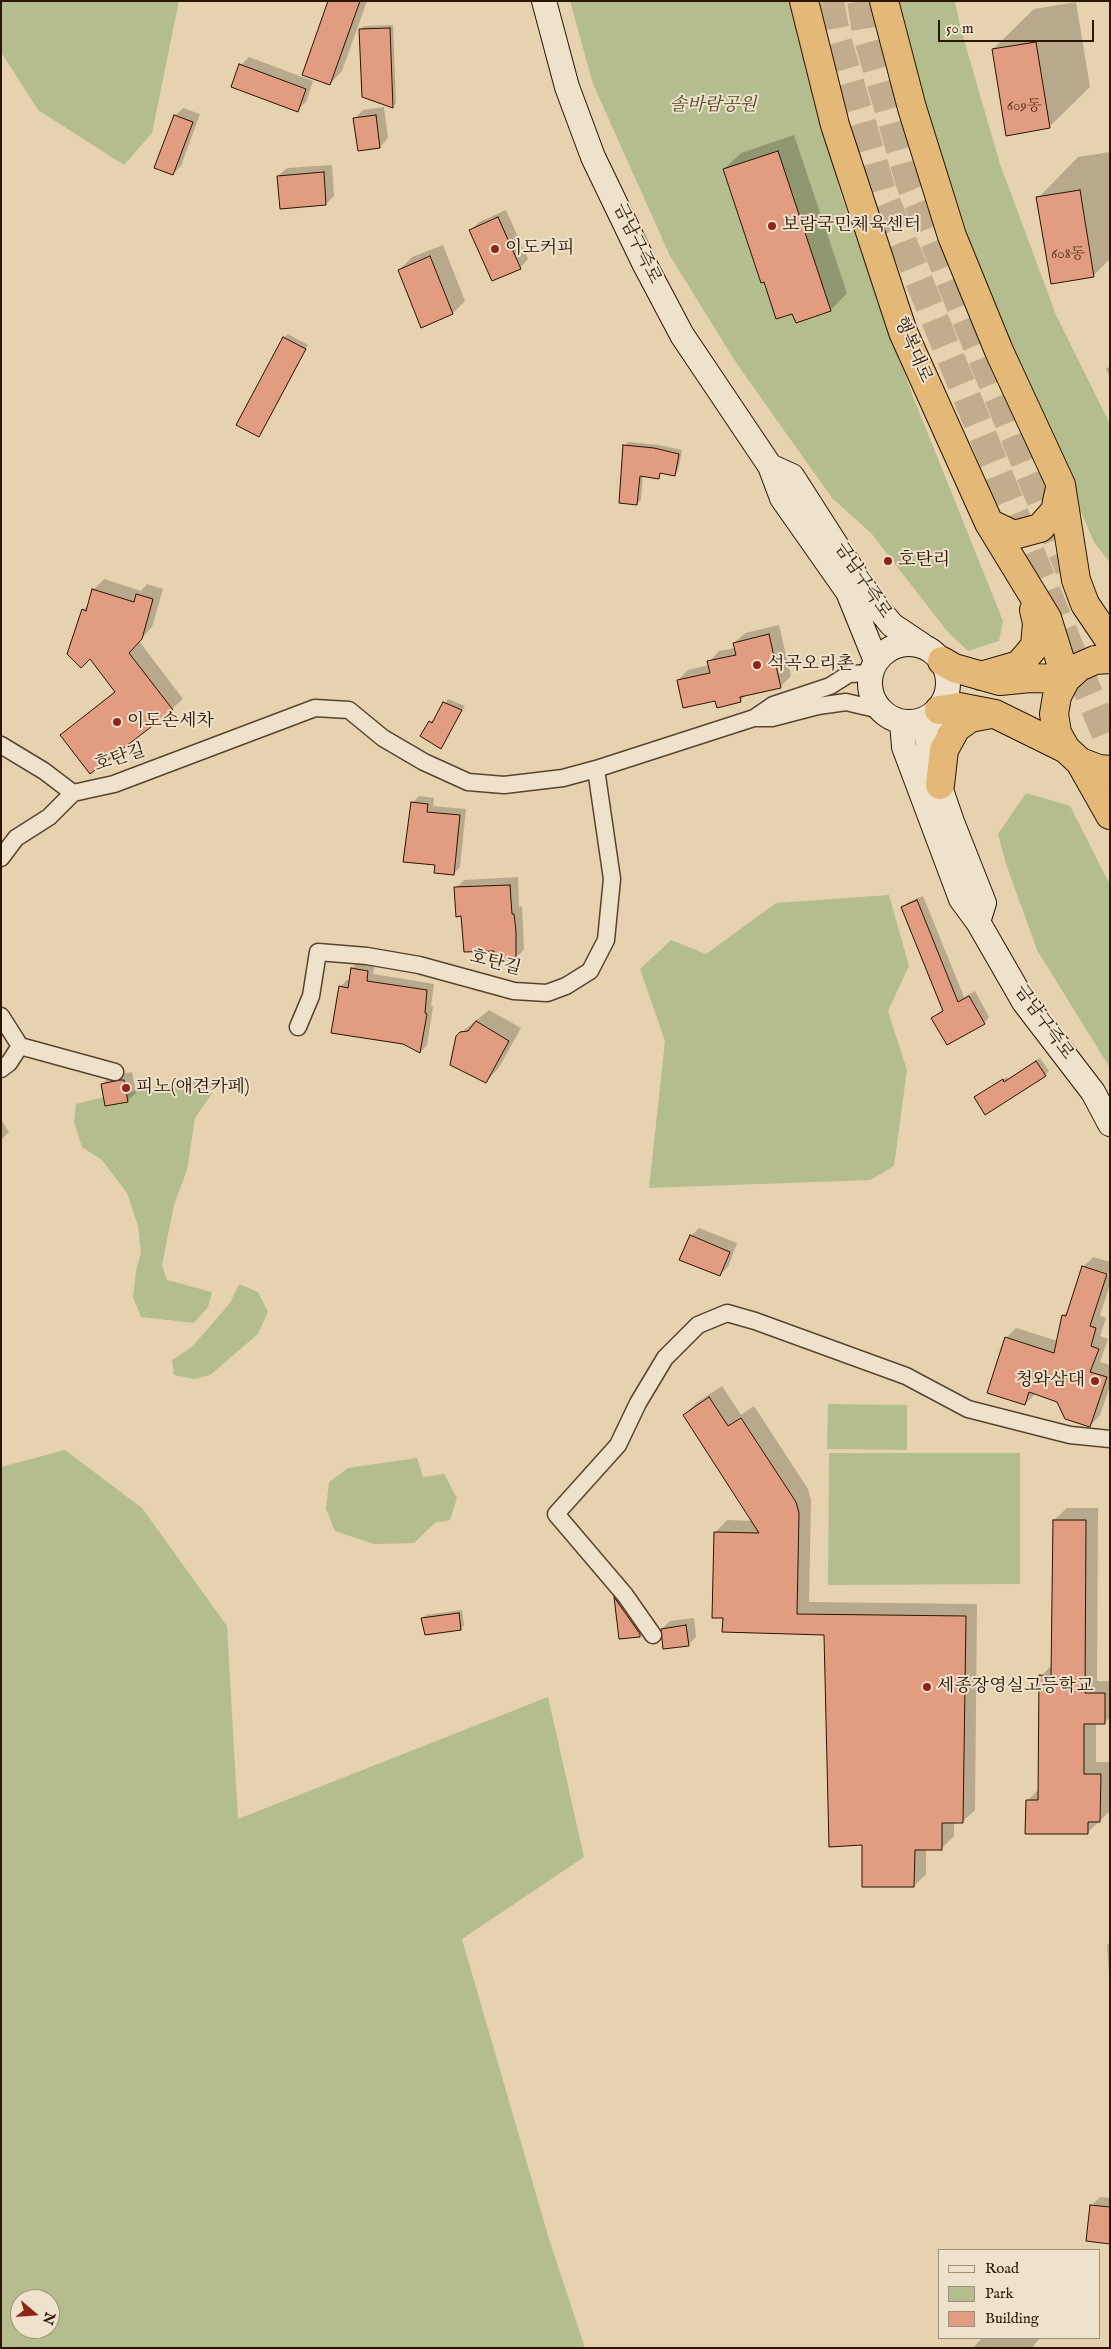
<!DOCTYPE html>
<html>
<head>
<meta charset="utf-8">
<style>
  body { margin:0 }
  #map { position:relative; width:1111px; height:2349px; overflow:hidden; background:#e7d2b0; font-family:"IM FELL English",serif }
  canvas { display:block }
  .frame { position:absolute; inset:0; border:2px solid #291500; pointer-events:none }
  .legend { position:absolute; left:938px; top:2249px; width:162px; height:90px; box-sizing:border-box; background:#efe2cc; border:1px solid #a0907a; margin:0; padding:6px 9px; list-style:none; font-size:15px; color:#291500 }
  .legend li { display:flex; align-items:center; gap:10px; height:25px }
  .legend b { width:25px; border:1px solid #a0907a }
  .north { position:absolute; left:10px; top:2289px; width:50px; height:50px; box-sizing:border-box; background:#efe2cc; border:1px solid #a0907a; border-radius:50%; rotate:108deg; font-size:14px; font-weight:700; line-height:20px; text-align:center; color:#291500 }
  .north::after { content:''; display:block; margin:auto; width:18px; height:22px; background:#8f2418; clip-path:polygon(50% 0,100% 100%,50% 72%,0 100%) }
  .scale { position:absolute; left:938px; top:20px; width:156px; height:22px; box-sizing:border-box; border:2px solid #291500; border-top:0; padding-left:6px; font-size:15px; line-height:18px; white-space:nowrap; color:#291500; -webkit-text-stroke:4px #efe2cc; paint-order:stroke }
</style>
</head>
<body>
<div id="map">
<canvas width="1111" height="2349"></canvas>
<div class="frame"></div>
<ul class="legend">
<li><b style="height:6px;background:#efe2cc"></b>Road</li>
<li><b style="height:14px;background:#b3bd8d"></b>Park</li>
<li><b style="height:14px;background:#e29c81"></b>Building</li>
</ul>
<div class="north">N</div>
<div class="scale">50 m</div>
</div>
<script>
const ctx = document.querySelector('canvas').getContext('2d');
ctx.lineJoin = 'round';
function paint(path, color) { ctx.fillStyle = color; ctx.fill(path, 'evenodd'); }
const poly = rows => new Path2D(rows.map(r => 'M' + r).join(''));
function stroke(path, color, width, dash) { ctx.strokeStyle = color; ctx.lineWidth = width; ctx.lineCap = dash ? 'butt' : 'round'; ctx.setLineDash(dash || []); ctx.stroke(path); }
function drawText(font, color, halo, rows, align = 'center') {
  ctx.font = font + ' "IM FELL English","Noto Serif KR",serif'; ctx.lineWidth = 4; ctx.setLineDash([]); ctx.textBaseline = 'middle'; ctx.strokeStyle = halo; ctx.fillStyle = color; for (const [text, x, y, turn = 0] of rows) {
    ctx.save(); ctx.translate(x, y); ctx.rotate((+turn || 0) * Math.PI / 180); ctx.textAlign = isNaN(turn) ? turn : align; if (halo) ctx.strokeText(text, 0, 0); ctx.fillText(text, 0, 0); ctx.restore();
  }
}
paint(poly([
  [1,1,179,1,152,133,124,165,38,110,1,52],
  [570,1,793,1,841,195,912,394,1003,621,999,641,968,651,947,631,871,533,832,498,737,364,670,256,593,84],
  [891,1,955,1,960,26,1000,164,1056,315,1110,424,1110,563,1094,542,986,291],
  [1026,793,1070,806,1110,885,1110,1068,1037,950,1006,864,998,834],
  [889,895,909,966,888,1011,907,1070,894,1166,870,1180,649,1188,665,1041,640,969,671,940,706,954,776,903],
  [209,1077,216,1088,195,1118,187,1170,174,1205,162,1265,167,1280,212,1292,208,1307,194,1323,141,1317,133,1297,136,1271,141,1253,138,1226,127,1193,102,1160,82,1147,74,1123,76,1104,103,1097,105,1106,128,1102,126,1093],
  [239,1284,258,1292,268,1312,258,1334,210,1375,194,1379,174,1375,172,1360,192,1347,230,1303],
  [828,1404,907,1405,907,1450,827,1449],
  [65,1450,142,1508,227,1626,238,1819,548,1697,584,1857,462,1939,549,2239,585,2348,1,2348,1,1467],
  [20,2299,50,2299,50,2329,20,2329],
  [829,1453,1020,1453,1020,1584,828,1585],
  [417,1458,423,1477,444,1474,457,1498,450,1520,435,1523,414,1543,374,1544,335,1531,326,1509,329,1482,348,1468]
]), '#b3bd8d');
paint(poly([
  [329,1,367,1,342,71,330,84],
  [1076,2,1090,87,1049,127,993,49,1034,9],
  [393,25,396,103,392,107,360,30,364,26],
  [249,57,313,81,306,102,297,110,241,65],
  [384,107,388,138,380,147,354,119,363,110],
  [183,108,200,114,181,166,173,174,175,116],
  [794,135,847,293,831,310,724,169,741,153],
  [1110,152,1110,259,1094,275,1038,198,1078,157],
  [332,165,334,196,326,204,278,176,287,168],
  [506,210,528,259,520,268,471,230,479,222],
  [443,245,465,301,453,313,399,270,412,257],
  [288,334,308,345,258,435,284,338],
  [1110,366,1110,377,1106,369],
  [628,442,659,445,682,450,678,471,674,475,662,472,658,478,643,475,641,500,637,503,624,446],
  [104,579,141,591,147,584,163,589,152,627,139,641,183,699,172,709,62,735,115,691,83,610,89,604,93,590],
  [779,625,791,676,780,687,747,694,740,701,716,700,678,680,688,670,709,665,709,662,719,651,735,648,734,643,745,633],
  [448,699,465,706,441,747,430,722,435,719],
  [419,796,434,798,433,806,466,809,460,867,454,874,436,864,413,802],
  [518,877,519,907,522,906,524,950,515,958,495,950,462,915,456,888,464,880],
  [923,896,964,997,975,991,989,1017,984,1023,933,1018,943,1009,902,908,908,902],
  [359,961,375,964,373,974,434,984,431,1006,433,1007,427,1045,420,1052,340,987,347,980,350,980,352,968],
  [489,1010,521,1028,498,1069,486,1081,457,1036],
  [1040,1058,1049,1071,1045,1075,980,1094,1007,1077,1008,1079],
  [132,1072,136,1093,127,1101,102,1084,111,1076],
  [1,1120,9,1132,1,1140],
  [699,1228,737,1243,728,1267,720,1275,691,1236],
  [1093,1257,1110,1262,1110,1274,1087,1267,1087,1269,1110,1276,1110,1285,1100,1315,1106,1318,1100,1336,1108,1339,1100,1362,1110,1365,1110,1386,1100,1415,1090,1426,1058,1401,1036,1393,1025,1404,1006,1338,1016,1328,1058,1341,1063,1315,1069,1310,1083,1267],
  [722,1386,741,1415,754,1406,808,1489,811,1500,809,1602,977,1604,975,1810,962,1822,954,1822,954,1836,941,1849,926,1849,926,1874,914,1886,863,1844,825,1633,724,1617,715,1533,727,1520,753,1521,684,1415,696,1403],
  [1067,1508,1098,1508,1097,1681,1110,1681,1110,1717,1104,1723,1096,1723,1096,1762,1110,1762,1110,1811,1087,1833,1027,1801,1040,1788,1041,1676,1053,1664,1054,1520],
  [618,1594,643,1632,640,1635,620,1638,615,1597],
  [462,1610,464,1625,461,1629,422,1619,426,1615],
  [694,1618,696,1637,688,1645,662,1629,670,1621],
  [1110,1942,1110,1975,1109,1975,1107,1945],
  [1100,2197,1110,2198,1110,2241,1092,2205],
  [982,2338,1037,2338,1039,2339,1032,2348,973,2348]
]), '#0003');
const building = poly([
  [328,1,360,1,330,85,302,75,328,1],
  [390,28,393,108,362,97,359,29,390,28],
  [1036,42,1050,128,1006,136,992,49,1036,42],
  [239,64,306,89,298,112,231,87,239,64],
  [174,115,193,122,173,175,154,168,174,115],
  [376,115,380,148,358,151,353,118,376,115],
  [778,151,831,311,796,323,792,314,776,319,764,282,761,283,723,169,778,151],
  [324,172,326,205,280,209,277,176,324,172],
  [1080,190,1094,277,1051,284,1036,197,1080,190],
  [498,217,521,269,492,281,469,230,498,217],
  [430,256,453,314,421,328,398,270,430,256],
  [283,337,306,349,259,437,236,425,283,337],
  [623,445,654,448,679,454,675,476,660,473,659,479,640,476,637,505,619,503,623,445],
  [92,589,134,602,136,594,153,599,142,639,129,653,173,710,90,774,60,735,115,692,90,659,81,668,67,654,82,609,86,611,92,589],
  [769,634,781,688,740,697,741,702,717,708,715,701,683,708,677,680,710,673,707,661,736,655,733,643,769,634],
  [443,702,462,710,441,749,420,736,429,721,432,723,443,702],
  [411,802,428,804,427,812,460,815,454,875,434,873,435,865,403,862,411,802],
  [510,885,512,914,514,914,516,931,516,960,493,960,494,951,464,952,461,916,456,917,454,887,510,885],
  [917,900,958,1002,969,996,985,1024,947,1045,931,1018,943,1011,901,907,917,900],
  [351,968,368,971,367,981,427,990,425,1013,427,1014,420,1053,403,1044,331,1033,339,986,348,988,351,968],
  [476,1021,509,1041,486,1083,450,1065,456,1036,460,1032,468,1031,476,1021],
  [1036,1061,1046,1076,985,1115,974,1097,1003,1079,1004,1082,1036,1061],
  [120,1080,124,1080,128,1102,105,1106,101,1084,120,1080],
  [690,1235,730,1252,720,1276,679,1260,690,1235],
  [1082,1266,1107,1274,1090,1326,1096,1328,1091,1346,1099,1349,1090,1372,1107,1377,1090,1427,1065,1419,1057,1402,1029,1392,1025,1405,987,1393,1005,1337,1054,1353,1062,1315,1066,1316,1082,1266],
  [709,1397,728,1426,741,1418,796,1502,799,1513,797,1614,966,1616,963,1823,942,1823,942,1850,915,1850,914,1887,862,1887,862,1845,829,1847,824,1635,722,1632,723,1618,712,1618,714,1532,759,1533,683,1415,709,1397],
  [1053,1520,1086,1520,1085,1693,1105,1693,1105,1724,1084,1724,1084,1774,1101,1774,1100,1822,1088,1822,1088,1834,1025,1834,1026,1800,1038,1800,1039,1675,1051,1676,1053,1520],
  [614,1597,640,1634,640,1637,619,1639,614,1597],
  [459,1613,461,1630,425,1635,421,1618,459,1613],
  [686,1625,689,1646,663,1649,661,1629,686,1625],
  [1090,2205,1110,2207,1110,2244,1086,2241,1090,2205]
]);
paint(building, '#e29c81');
stroke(building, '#291500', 1);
stroke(poly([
  [830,1,837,38,882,191,1110,745],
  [861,1,866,32,910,184,1069,569]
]), '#c1ac8d', 28, [28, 14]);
const minor = poly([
  [754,718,772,718,818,706,846,702,880,710],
  [1,745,44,771,73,793],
  [1,858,16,838,49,817,73,793,114,784,315,708,349,710,383,738,424,762,468,782,504,785,563,778,596,769,754,718,773,705,830,686,849,674,871,673],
  [1,1016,20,1046,9,1063,1,1069],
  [298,1027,311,996,318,952,367,956,419,965,514,991,547,993,566,986,590,971,606,940,612,879,596,769],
  [20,1046,115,1072],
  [653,1635,625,1595,556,1514,618,1445,638,1403,665,1358,698,1325,727,1313,755,1321,906,1376,968,1409,1070,1435,1110,1439]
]);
const secondary = poly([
  [544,1,567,87,593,157,645,265,682,335,770,466,782,498,848,592,876,661],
  [770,466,792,476,872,601,892,625,922,645],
  '870 683a39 39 0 1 1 78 0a39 39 0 1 1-78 0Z',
  [939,710,926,727,930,758,952,822,984,903,978,922],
  [902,722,904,747,961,899,978,922,1024,1002,1093,1092,1110,1124]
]);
const trunk = poly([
  [804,1,835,125,903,332,989,523,1047,618,1066,679],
  [884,1,912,108,952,236,999,351,1061,485,1076,580,1085,604,1110,641],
  [989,523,1014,535,1040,528,1055,511,1060,488],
  [1110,659,1095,660,1079,667,1066,679,1057,696,1054,714,1057,733,1066,749,1080,762,1099,769,1110,770],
  [942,661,954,668,1000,681,1030,678,1066,679],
  [981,676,1019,665,1035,646,1037,623,1034,610],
  [939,710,959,707,995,714,1066,749],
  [1080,762,1110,815],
  [940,785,944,750,956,728,970,718,991,714]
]);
stroke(minor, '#58442c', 19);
stroke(secondary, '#291500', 26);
stroke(trunk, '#291500', 30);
stroke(minor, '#efe2cc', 16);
stroke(secondary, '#efe2cc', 24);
stroke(trunk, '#e4b978', 28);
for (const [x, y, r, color] of [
  [772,226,5,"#8f2418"],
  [495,249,5,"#8f2418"],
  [888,561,5,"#8f2418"],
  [757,665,5,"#8f2418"],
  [117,722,5,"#8f2418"],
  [126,1088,5,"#8f2418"],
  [1095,1381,5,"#8f2418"],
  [927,1687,5,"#8f2418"]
]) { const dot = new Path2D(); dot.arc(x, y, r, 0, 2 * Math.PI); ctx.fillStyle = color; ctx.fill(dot); stroke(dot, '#efe2cc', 2); }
drawText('15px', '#573720', null, [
  ["609동",1024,107],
  ["608동",1068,255]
]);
drawText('italic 18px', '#52472a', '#efe2cc', [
  ["솔바람공원",713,106]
]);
drawText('18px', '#291500', '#efe2cc', [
  ["보람국민체육센터",782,226],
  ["이도커피",505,249],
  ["호탄리",898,561],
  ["석곡오리촌",767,665],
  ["이도손세차",127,722],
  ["피노(애견카페)",136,1088],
  ["청와삼대",1085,1381,"right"],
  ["세종장영실고등학교",937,1687]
], 'left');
drawText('18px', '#291500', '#efe2cc', [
  ["금남구즉로",636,244,64],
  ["행복대로",912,350,67],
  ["금남구즉로",862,581,56],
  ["호탄길",120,759,-18],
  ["호탄길",495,964,15],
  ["금남구즉로",1043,1023,54]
]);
</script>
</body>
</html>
